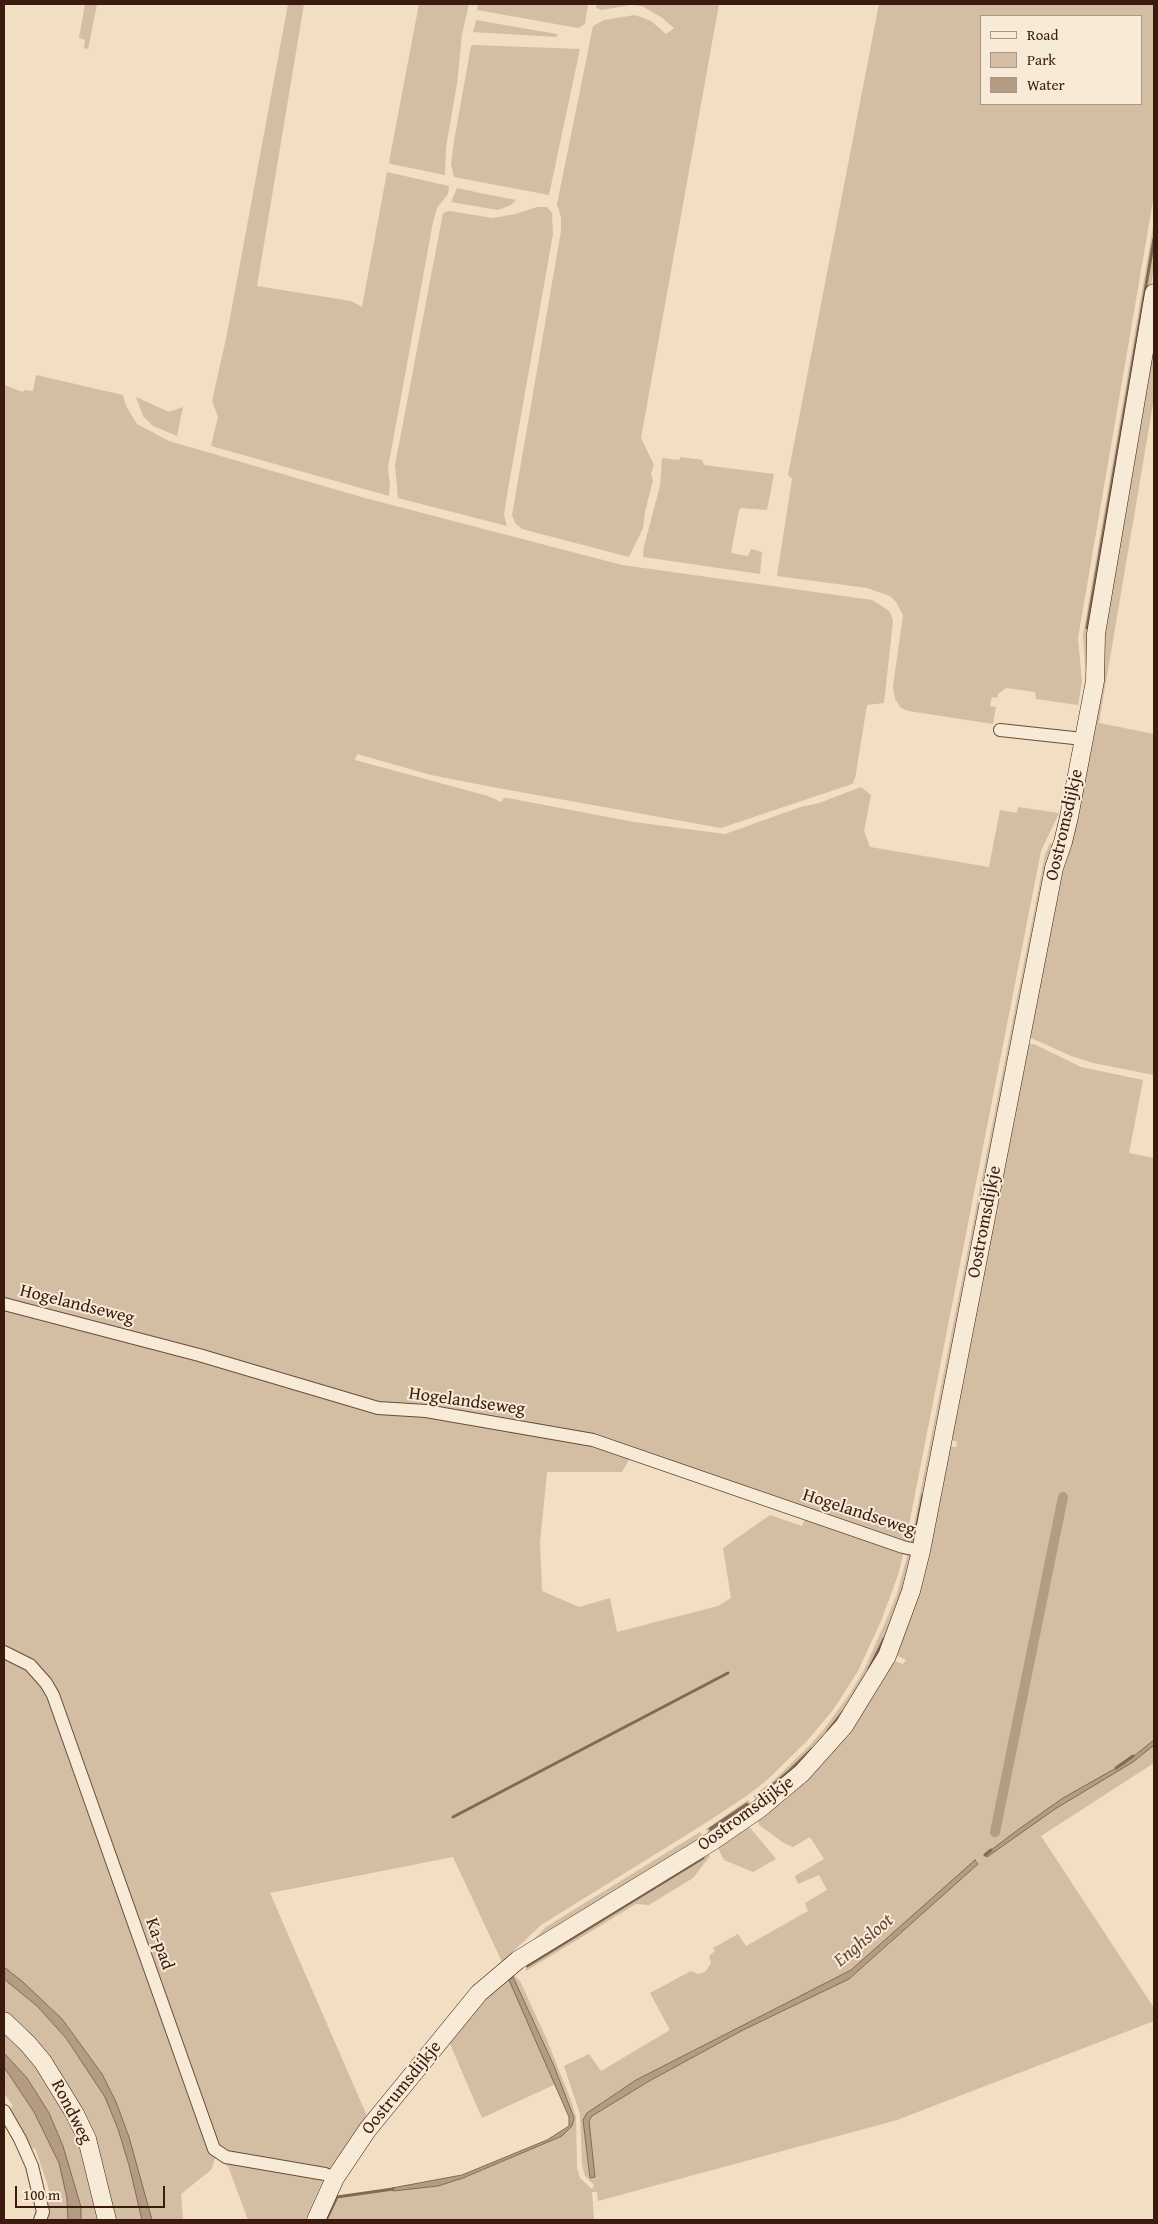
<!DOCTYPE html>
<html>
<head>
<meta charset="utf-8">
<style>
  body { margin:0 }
  #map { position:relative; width:1158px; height:2224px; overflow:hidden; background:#f2dec2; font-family:"Gentium Book Plus",serif }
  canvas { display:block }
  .frame { position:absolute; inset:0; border:5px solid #3b1b0d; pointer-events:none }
  .legend { position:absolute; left:980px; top:15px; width:162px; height:90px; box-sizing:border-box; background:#f7ead7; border:1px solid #ac9786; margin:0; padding:6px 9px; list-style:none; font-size:15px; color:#3b1b0d }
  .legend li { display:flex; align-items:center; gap:10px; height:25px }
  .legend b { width:25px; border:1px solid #ac9786 }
  .scale { position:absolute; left:15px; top:2186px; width:150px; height:22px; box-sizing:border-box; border:2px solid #3b1b0d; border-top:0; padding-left:6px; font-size:15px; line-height:18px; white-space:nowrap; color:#3b1b0d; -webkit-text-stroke:4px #f7ead7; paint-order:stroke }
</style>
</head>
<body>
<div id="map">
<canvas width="1158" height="2224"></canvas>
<div class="frame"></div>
<ul class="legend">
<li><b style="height:6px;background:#f7ead7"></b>Road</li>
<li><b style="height:14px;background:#d3bda3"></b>Park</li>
<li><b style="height:14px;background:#b49c84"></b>Water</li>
</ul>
<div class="scale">100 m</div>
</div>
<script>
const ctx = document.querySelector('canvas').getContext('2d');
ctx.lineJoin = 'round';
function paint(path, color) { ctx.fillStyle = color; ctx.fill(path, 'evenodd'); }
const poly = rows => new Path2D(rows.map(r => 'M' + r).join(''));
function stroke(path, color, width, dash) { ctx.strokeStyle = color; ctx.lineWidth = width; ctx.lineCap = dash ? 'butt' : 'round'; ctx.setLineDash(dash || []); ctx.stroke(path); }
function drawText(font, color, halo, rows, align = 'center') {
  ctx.font = font + ' "Gentium Book Plus",serif'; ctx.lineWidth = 4; ctx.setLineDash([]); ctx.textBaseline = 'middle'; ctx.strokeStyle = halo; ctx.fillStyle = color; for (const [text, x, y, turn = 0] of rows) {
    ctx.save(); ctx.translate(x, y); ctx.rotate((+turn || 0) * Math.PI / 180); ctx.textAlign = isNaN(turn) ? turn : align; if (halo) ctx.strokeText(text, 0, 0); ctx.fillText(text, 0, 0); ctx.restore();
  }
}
paint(poly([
  [85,4,97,4,88,49,84,48,85,40,79,38],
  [288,4,304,4,257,286,351,301,362,307,387,172,449,186,448,194,437,208,433,222,388,468,390,485,389,496,211,446,218,417,212,401,227,334],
  [419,4,469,4,462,34,457,84,446,147,445,175,391,164,389,162],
  [478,4,588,4,585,24,578,28,477,10],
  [597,4,719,4,641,438,654,465,651,474,653,480,645,512,643,528,629,557,522,529,515,523,512,515,561,231,561,217,557,204,593,26,604,20,635,15,651,21,666,34,674,28,661,17,642,6,631,5,602,10,596,8],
  [879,4,1154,4,1154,195,1078,638,1082,682,1078,705,1036,699,1035,692,1006,688,998,694,997,698,992,697,990,706,996,707,993,724,909,711,901,708,895,699,893,686,903,615,896,602,890,596,867,588,777,576,792,479,788,475],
  [982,16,1142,16,1142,104,982,104],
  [476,20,557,34,558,35,556,37,473,32],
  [473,45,580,49,549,195,454,177,451,164,454,141,471,46],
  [457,188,480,193,516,200,511,205,498,210,451,202],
  [537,207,547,207,552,213,553,234,507,495,504,515,507,526,398,498,395,465,443,213,449,211,493,218,515,214],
  [1154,221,1154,267,1087,666,1085,666,1083,635],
  [1154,316,1154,398,1099,723,1154,734,1154,1075,1093,1063,1071,1056,1029,1037,1101,637],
  [36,375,123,395,126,406,137,424,169,441,365,498,622,565,872,600,885,608,890,612,893,621,884,703,867,705,855,779,852,783,858,782,721,828,492,787,431,775,357,754,355,760,488,796,501,802,504,798,508,798,634,822,725,834,801,807,819,803,861,787,871,795,864,831,870,847,989,867,1000,810,1017,813,1018,807,1059,813,1041,851,905,1545,633,1451,400,1408,4,1301,4,385,23,392,24,390,33,391],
  [136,397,169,412,183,407,177,436,153,426,143,416],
  [681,457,702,460,704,465,774,474,767,510,741,508,739,510,731,553,748,556,751,549,762,552,760,574,643,557,644,546,660,486,662,458,679,460],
  [1050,843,1054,845,919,1541,910,1545,1045,855],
  [1028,1044,1034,1044,1081,1067,1143,1080,1129,1153,1154,1158,1154,1763,1041,1836,1154,2008,1154,2021,897,2120,598,2201,597,2192,592,2192,594,2220,320,2220,333,2199,383,2191,438,2186,463,2178,561,2136,572,2126,574,2118,554,2066,513,1978,558,2083,482,2118,450,2044,422,2077,421,2073,449,2036,454,2038,457,2034,454,2030,478,2002,514,1975,520,1981,547,2040,572,2103,576,2117,577,2168,580,2178,592,2189,594,2185,585,2176,582,2165,580,2114,564,2066,589,2054,601,2071,670,2030,650,1993,691,1971,698,1974,705,1972,711,1963,709,1956,715,1951,713,1948,738,1934,746,1946,808,1911,805,1903,827,1890,819,1875,798,1884,795,1876,824,1859,810,1837,793,1847,784,1843,759,1825,758,1821,766,1816,765,1811,892,1660,903,1664,906,1660,894,1654,947,1446,956,1447,957,1442,948,1439],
  [978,1861,978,1864,849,1979,743,2030,651,2080,592,2116,589,2121,595,2177,590,2177,583,2120,597,2106,636,2080,851,1970],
  [4,1306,395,1413,562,1436,631,1456,622,1472,547,1472,540,1542,542,1591,579,1607,610,1598,617,1632,718,1606,731,1598,723,1548,770,1515,802,1526,806,1516,904,1550,898,1575,881,1621,858,1671,833,1710,806,1742,767,1780,748,1795,704,1824,541,1925,502,1962,453,1857,270,1893,367,2116,328,2171,220,2150,55,1694,4,1649],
  [908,1553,911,1555,895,1623,857,1697,813,1754,757,1801,753,1796,773,1781,810,1745,824,1729,849,1695,863,1672,885,1623,897,1594],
  [4,1655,11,1658,44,1685,69,1759,77,1773,182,2069,183,2082,194,2111,216,2156,211,2170,181,2194,183,2220,152,2220,129,2137,116,2102,102,2074,62,2019,23,1982,4,1967],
  [748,1800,752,1805,709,1834,706,1829],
  [747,1824,776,1859,753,1872,724,1860,719,1850,718,1846],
  [700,1832,704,1838,527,1946,546,1927],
  [708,1853,710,1856,693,1878,649,1905,636,1904,526,1971,528,1961],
  [4,1979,37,2006,66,2038,105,2097,118,2129,129,2165,142,2220,113,2220,94,2145,4,2013],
  [4,2026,39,2066,81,2142,95,2196,98,2220,81,2220,81,2207,63,2146,49,2113,27,2078,4,2053],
  [4,2067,34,2112,59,2163,67,2198,68,2220,46,2220,45,2199,51,2198,47,2183,35,2148,29,2150,8,2110,13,2106,4,2093],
  [226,2160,323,2180,305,2220,248,2220,228,2166,226,2166]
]), '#d3bda3');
const water = poly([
  [1154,1740,1154,1745,1133,1762,1055,1809,987,1857,986,1854,1019,1829,1063,1798,1125,1763,1154,1740],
  [975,1860,978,1864,849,1979,743,2030,651,2080,592,2116,589,2121,595,2177,590,2178,583,2120,587,2113,636,2080,851,1970,975,1860],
  [4,1967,23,1982,62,2019,102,2074,116,2102,129,2137,152,2220,142,2220,129,2165,118,2129,105,2097,66,2038,37,2006,4,1979,4,1967],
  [513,1977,554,2066,574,2118,572,2126,562,2136,463,2178,438,2186,393,2191,392,2188,462,2175,547,2140,569,2126,569,2117,509,1980,513,1977],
  [4,2053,27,2078,49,2113,63,2146,81,2207,81,2220,68,2220,67,2198,59,2163,34,2112,4,2067,4,2053]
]);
paint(water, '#b49c84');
stroke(water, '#846854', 1);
stroke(poly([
  [1087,628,1154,239],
  [914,1540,923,1495],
  [869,1669,884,1639],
  [828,1731,843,1712],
  [1116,1768,1133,1756],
  [759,1797,787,1773,812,1749],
  [453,1817,728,1673],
  [710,1829,747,1804],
  [985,1855,991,1850],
  [527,1966,703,1858],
  [326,2220,337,2197,393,2189]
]), '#846854', 3);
stroke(poly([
  [995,1832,1063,1497]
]), '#b49c84', 10);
const street = poly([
  [1000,730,1083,739],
  [4,1304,199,1355,378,1408,426,1411,593,1440,903,1547,921,1551],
  [4,1652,30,1665,46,1683,53,1695,214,2149,226,2157,325,2174,335,2178],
  [4,2111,20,2139,32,2166,43,2212,40,2220]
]);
const secondary = poly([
  [4,2021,28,2044,43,2062,75,2114,87,2139,107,2220],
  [316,2220,335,2178,368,2129,479,1993,518,1960,711,1842,759,1809,802,1773,844,1726,887,1656,911,1591,921,1551,1054,868,1063,842,1069,817,1095,681,1096,634,1154,293]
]);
stroke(street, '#694c3a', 14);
stroke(secondary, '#3b1b0d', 19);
stroke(street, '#f7ead7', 12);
stroke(secondary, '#f7ead7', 18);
drawText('18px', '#3b1b0d', '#f7ead7', [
  ["Oostromsdijkje",1065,825,-77],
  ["Oostromsdijkje",985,1222,-79],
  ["Hogelandseweg",77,1305,14],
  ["Hogelandseweg",467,1402,8],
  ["Hogelandseweg",859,1513,18],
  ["Oostromsdijkje",746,1814,-36],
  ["Ka-pad",159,1944,71],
  ["Oostrumsdijkje",402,2088,-51],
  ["Rondweg",71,2112,63]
]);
drawText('italic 19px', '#654837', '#f7ead7', [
  ["Enghsloot",864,1941,-40]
]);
</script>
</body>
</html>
